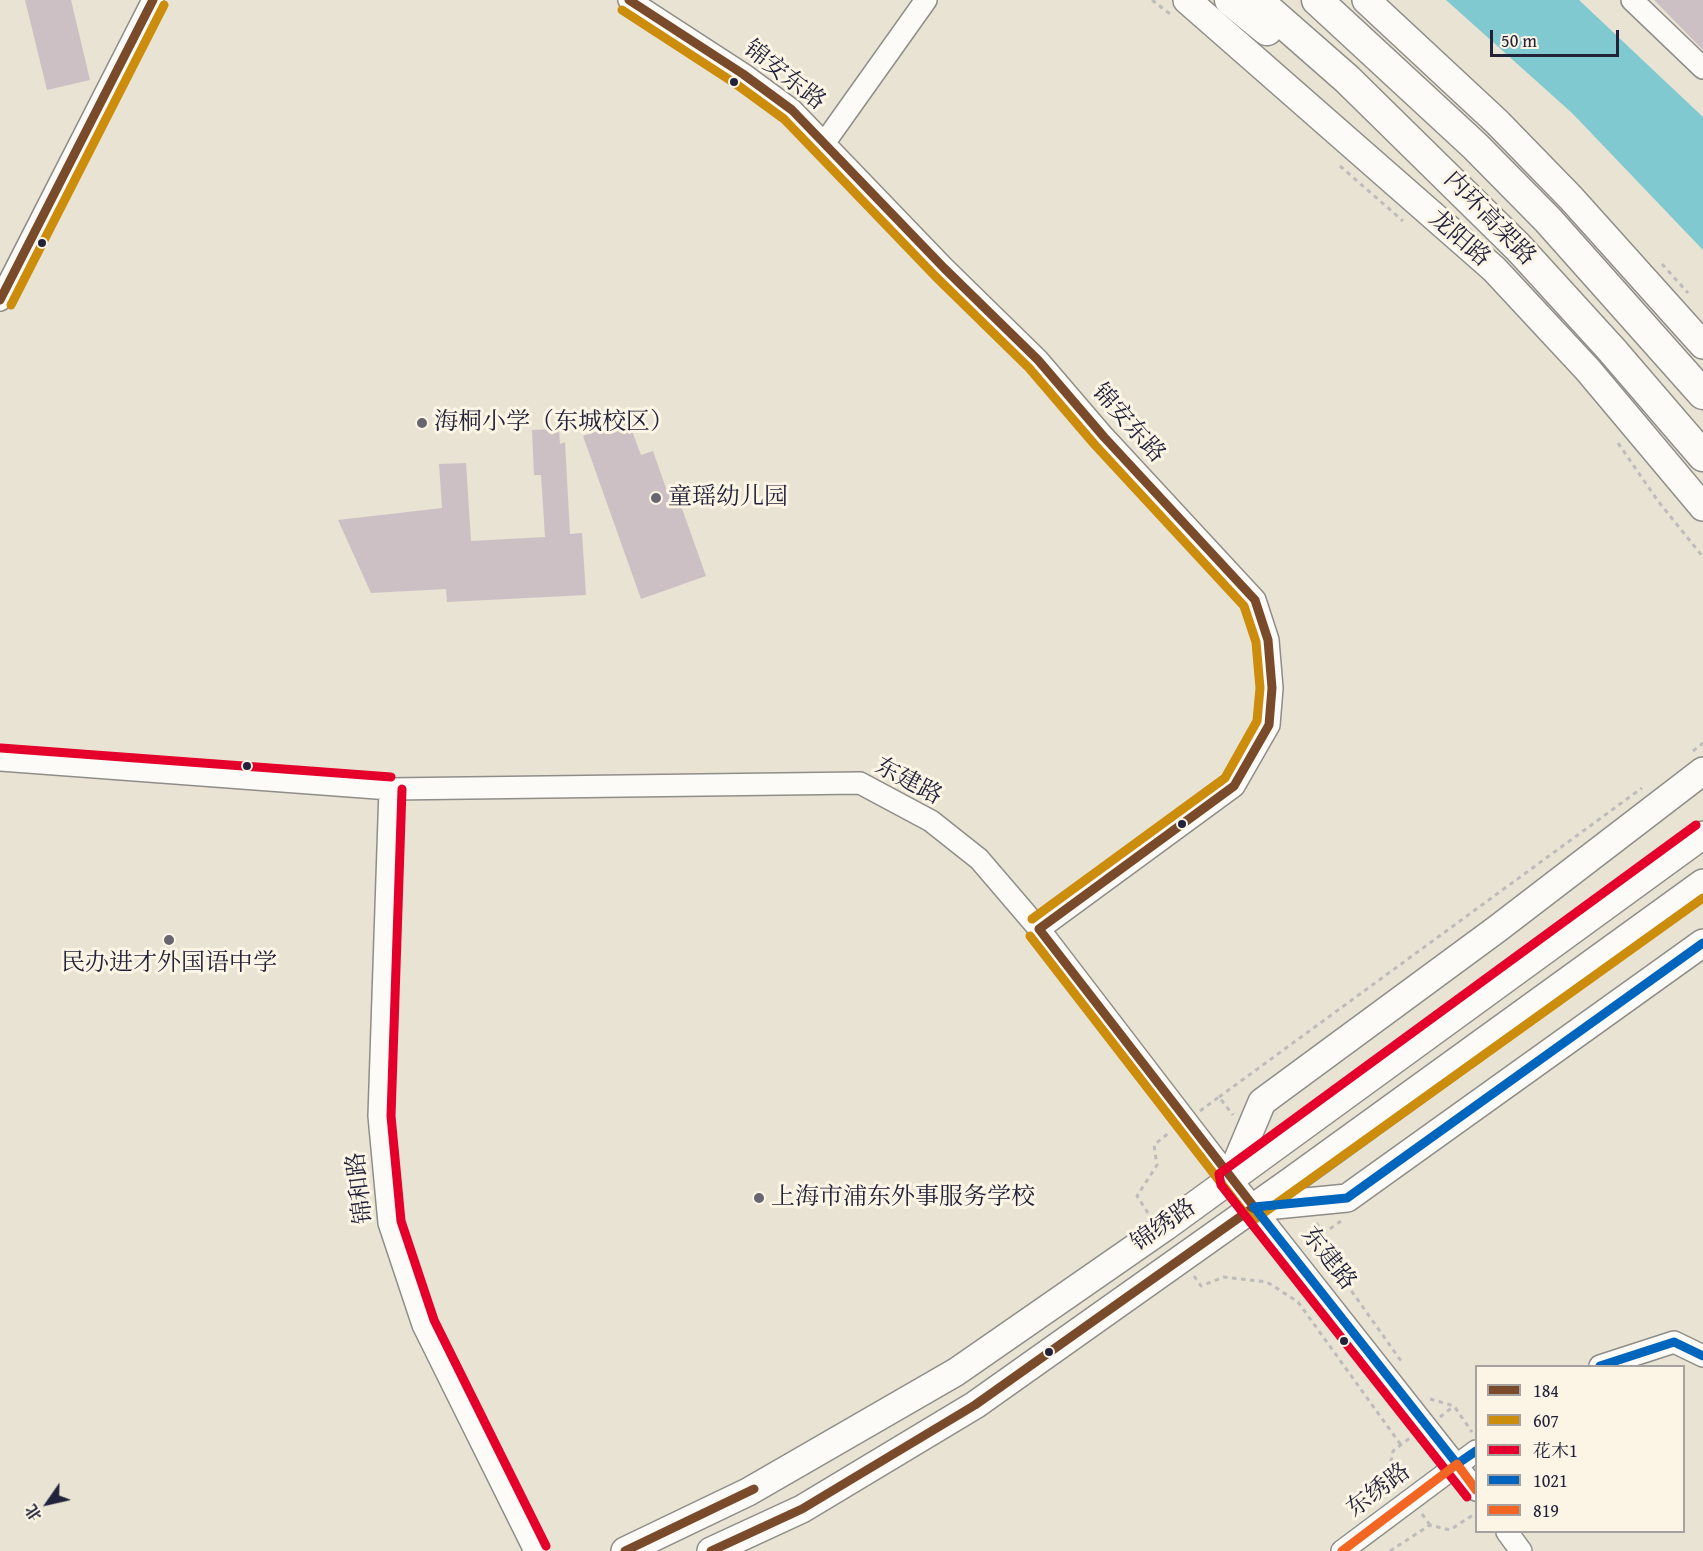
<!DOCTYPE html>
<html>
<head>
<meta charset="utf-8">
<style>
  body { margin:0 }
  #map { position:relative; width:1703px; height:1551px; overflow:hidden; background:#e8e3d3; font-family:"Gentium Book Plus","Noto Serif SC",serif }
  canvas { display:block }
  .legend { position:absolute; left:1475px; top:1365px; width:210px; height:168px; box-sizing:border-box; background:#fcf5e5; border:2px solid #a5a1a1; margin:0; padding:8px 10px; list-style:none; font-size:18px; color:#22223b }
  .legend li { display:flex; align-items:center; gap:12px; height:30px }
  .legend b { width:30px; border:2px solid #a5a1a1 }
  .north { position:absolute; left:18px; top:1473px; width:60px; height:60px; -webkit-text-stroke:4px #fcf5e5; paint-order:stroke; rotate:236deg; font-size:16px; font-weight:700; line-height:24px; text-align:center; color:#22223b }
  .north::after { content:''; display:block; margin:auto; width:21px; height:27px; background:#22223b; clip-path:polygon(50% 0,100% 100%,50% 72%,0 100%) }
  .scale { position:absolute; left:1490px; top:30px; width:129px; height:27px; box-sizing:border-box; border:3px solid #22223b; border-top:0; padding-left:8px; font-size:18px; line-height:21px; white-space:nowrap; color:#22223b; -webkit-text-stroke:4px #fcf5e5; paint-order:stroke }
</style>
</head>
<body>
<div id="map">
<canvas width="1703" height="1551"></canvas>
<ul class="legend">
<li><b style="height:8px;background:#7a4b2a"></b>184</li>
<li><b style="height:8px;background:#cc8c0c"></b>607</li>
<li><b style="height:8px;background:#e4002b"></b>花木1</li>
<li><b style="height:8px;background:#0065bd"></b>1021</li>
<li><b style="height:8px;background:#f26522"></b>819</li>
</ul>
<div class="north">北</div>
<div class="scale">50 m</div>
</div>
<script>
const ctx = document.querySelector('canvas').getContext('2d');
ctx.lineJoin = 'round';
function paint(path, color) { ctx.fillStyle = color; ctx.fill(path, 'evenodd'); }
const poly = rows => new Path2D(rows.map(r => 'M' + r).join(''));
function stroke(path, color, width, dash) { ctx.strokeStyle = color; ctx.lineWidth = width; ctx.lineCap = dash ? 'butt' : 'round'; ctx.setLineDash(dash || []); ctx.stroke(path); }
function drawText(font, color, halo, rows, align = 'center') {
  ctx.font = font + ' "Gentium Book Plus","Noto Serif SC",serif'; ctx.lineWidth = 6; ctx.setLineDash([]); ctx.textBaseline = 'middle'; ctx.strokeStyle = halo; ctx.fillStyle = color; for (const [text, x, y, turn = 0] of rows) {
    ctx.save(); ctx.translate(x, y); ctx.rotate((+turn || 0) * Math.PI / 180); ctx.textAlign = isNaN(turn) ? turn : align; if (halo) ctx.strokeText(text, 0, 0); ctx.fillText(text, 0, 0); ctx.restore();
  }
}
paint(poly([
  [1446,0,1579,0,1703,117,1703,250,1572,113]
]), '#80c9d1');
paint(poly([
  [25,0,71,0,90,80,47,90],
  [1654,0,1703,0,1703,50],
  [628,420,641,455,653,451,667,491,675,489,706,576,641,599,583,436],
  [559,429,560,444,565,442,570,534,582,533,586,595,447,602,446,589,371,593,338,520,442,508,439,464,466,463,471,541,545,537,541,475,534,475,532,430]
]), '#cdc0c4');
const minor = poly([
  [629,0,743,74,792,110,944,268,1038,360,1104,437,1255,600,1268,640,1272,688,1269,725,1234,786,1039,929],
  [1632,0,1703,68],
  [825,142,926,0],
  [0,300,153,0],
  [0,760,390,789,860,783,931,821,979,859,1039,929,1230,1178,1476,1490],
  [390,789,379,1116,389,1223,423,1325,535,1551],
  [1600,1366,1674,1342,1703,1356],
  [1507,1532,1521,1551],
  [1342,1551,1476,1451]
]);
const major = poly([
  [1187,0,1494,269,1588,370,1703,507],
  [1366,0,1497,122,1571,198,1703,345],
  [1230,1178,1262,1102,1497,929,1703,771],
  [1255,1207,1347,1198,1703,943],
  [625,1551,748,1492,956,1372,1165,1227,1703,835],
  [711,1551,802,1509,975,1405,1291,1181,1703,883]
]);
const highway = poly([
  [1230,0,1267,30],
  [1257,0,1347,79,1518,247,1611,349,1703,456],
  [1317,0,1475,146,1548,220,1703,394]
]);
stroke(minor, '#8f8d88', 24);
stroke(major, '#8f8d88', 30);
stroke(highway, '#8f8d88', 33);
stroke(poly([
  [1152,0,1170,14],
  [1340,166,1403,221],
  [1662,264,1688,293],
  [1618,443,1658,501,1703,557],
  [1693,751,1703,743],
  [1219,1097,1642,788],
  [1200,1111,1219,1097,1233,1115],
  [1148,1213,1137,1196,1157,1165,1154,1145,1170,1132],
  [1341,1221,1324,1233,1319,1245,1401,1361],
  [1316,1223,1324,1233],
  [1194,1276,1201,1286,1224,1277,1267,1282,1298,1302,1401,1445],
  [1430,1399,1454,1406,1472,1432],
  [1440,1417,1454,1406],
  [1400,1485,1389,1471,1393,1451,1410,1438],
  [1422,1514,1430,1525],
  [1390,1551,1430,1525,1450,1530,1476,1513]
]), '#bdbcbb', 3, [4.5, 4.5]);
stroke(minor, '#fcfbf8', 21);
stroke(major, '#fcfbf8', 27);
stroke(highway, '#fcfbf8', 30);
stroke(poly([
  [629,0,743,74,792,110,944,268,1038,360,1104,437,1255,600,1268,640,1272,688,1269,725,1234,786,1039,929],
  [0,300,153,0],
  [625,1551,754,1489],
  [711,1551,802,1509,975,1405,1254,1207,1039,929]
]), '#7a4b2a', 9);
stroke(poly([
  [622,10,736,84,784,119,935,276,1029,368,1095,445,1244,606,1256,642,1260,688,1257,721,1225,778,1032,919],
  [11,305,164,5],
  [1030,936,1245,1214,1255,1219,1703,898]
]), '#cc8c0c', 9);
stroke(poly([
  [1,748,391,777],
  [402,789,391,1116,401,1221,434,1320,546,1546],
  [1467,1497,1221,1185,1219,1174,1696,825]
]), '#e4002b', 9);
stroke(poly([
  [1254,1207,1347,1198,1703,943],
  [1254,1207,1457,1464,1476,1451],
  [1600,1366,1674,1342,1703,1356]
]), '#0065bd', 9);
stroke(poly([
  [1342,1551,1457,1464,1476,1490]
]), '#f26522', 9);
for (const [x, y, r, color] of [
  [734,82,5,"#22223b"],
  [42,243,5,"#22223b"],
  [422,423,6,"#676670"],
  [656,498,6,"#676670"],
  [247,766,5,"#22223b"],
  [1182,824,5,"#22223b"],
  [169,940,6,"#676670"],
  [759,1198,6,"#676670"],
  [1344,1341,5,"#22223b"],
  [1049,1352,5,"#22223b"]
]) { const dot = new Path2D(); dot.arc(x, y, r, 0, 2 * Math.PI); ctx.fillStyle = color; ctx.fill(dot); stroke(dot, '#fcf5e5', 2); }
drawText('24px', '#22223b', '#fcf5e5', [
  ["锦安东路",784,76,38],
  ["内环高架路",1489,219,46],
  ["龙阳路",1459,239,41],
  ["锦安东路",1128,424,48],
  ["东建路",908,782,28],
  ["锦和路",361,1188,-97],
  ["锦绣路",1164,1226,-35],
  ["东建路",1328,1259,52],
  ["东绣路",1379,1491,-37]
]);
drawText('24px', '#22223b', '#fcf5e5', [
  ["海桐小学（东城校区）",434,423],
  ["童瑶幼儿园",668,498],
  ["民办进才外国语中学",169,964,"center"],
  ["上海市浦东外事服务学校",771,1198]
], 'left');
</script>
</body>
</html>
